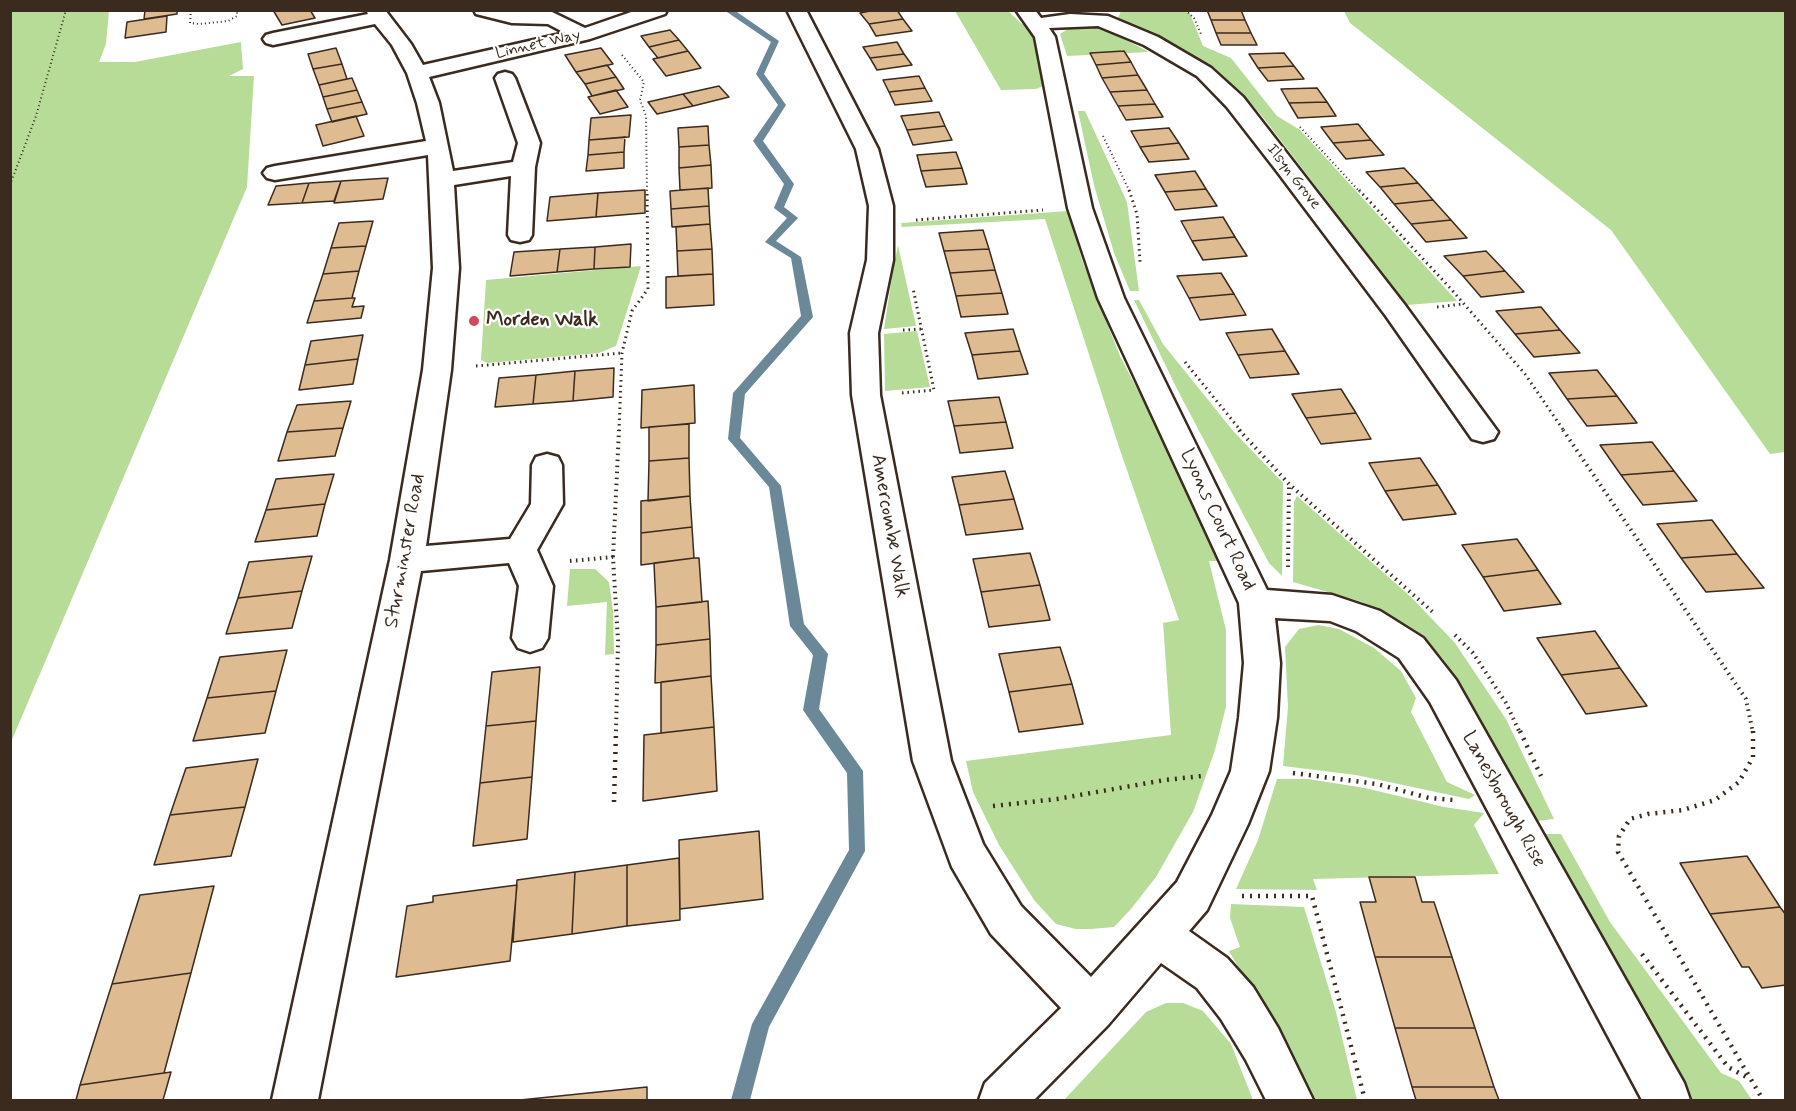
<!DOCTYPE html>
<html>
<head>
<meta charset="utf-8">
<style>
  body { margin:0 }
  #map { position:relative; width:1796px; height:1111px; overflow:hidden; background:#fff; font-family:Mynerve,sans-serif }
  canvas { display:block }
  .frame { position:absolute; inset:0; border:12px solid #3b2a1e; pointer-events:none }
</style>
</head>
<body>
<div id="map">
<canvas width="1796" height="1111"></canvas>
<div class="frame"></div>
</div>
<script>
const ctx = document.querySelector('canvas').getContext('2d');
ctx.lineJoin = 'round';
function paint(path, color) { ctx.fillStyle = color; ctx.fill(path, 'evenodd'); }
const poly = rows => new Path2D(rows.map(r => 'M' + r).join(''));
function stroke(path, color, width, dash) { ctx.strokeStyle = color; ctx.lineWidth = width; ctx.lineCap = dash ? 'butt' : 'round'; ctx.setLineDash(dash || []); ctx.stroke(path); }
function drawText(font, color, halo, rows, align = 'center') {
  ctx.font = font + ' Mynerve,sans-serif'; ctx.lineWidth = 4.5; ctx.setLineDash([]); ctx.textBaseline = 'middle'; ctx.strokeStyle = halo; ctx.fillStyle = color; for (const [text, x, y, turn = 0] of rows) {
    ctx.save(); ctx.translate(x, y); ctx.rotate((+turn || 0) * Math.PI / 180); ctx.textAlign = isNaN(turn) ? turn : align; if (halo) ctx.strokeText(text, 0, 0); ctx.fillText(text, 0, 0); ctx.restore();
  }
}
paint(poly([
  [11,10,109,11,106,44,99,62,135,62,241,42,243,69,229,76,254,76,247,187,11,742],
  [955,11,1008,11,1022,24,1030,24,1037,34,1045,82,1043,86,1036,89,1001,90],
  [1121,11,1189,11,1203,46,1231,58,1277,116,1300,130,1457,301,1407,305,1262,116,1241,92,1203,62,1171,42,1118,18],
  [1344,11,1785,11,1785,452,1770,454,1611,230,1350,23],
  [1090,27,1105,29,1149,52,1067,56,1060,34,1068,29],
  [1078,111,1085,111,1127,202,1139,291,1130,291,1114,253,1094,185],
  [1068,211,1082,260,1120,356,1203,516,1219,561,1209,561,1226,630,1226,707,1215,750,1193,812,1156,877,1131,909,1114,927,1091,929,1076,929,1056,924,1034,900,999,845,973,792,966,761,1171,735,1163,623,1179,620,1120,450,1045,219,902,227,901,223],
  [898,245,916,326,884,329,893,270],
  [641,266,616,346,599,353,488,363,481,360,486,280],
  [1134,300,1139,300,1163,344,1234,432,1283,483,1282,576,1269,563,1177,389],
  [917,331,930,387,885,391,884,334],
  [1297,496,1411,597,1455,643,1506,719,1554,819,1537,821,1477,713,1443,659,1413,629,1362,602,1293,582,1294,502],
  [570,569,595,569,609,582,613,611,614,654,605,655,607,602,567,606],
  [1318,625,1339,629,1374,648,1401,671,1416,698,1411,712,1447,782,1475,795,1469,799,1356,775,1283,766,1288,707,1285,647,1299,629],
  [1277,779,1308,779,1365,788,1444,807,1484,813,1474,825,1499,874,1313,879,1317,890,1236,889,1258,840],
  [1542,834,1561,834,1610,922,1721,1073,1739,1081,1752,1100,1693,1100],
  [1231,904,1304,907,1336,1012,1357,1100,1310,1100,1301,1077,1229,951,1240,947,1230,918],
  [1166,1003,1183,1003,1203,1011,1231,1044,1253,1100,1064,1100,1146,1012]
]), '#b6dc98');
paint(poly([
  [724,10,734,10,779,41,764,74,786,105,763,141,794,184,784,207,798,218,776,241,801,257,813,317,745,394,740,438,781,486,804,624,828,654,819,709,863,771,865,851,769,1027,750,1100,731,1100,752,1024,849,850,847,773,803,710,813,655,790,626,769,487,728,439,733,393,801,316,791,258,765,242,787,218,774,208,784,184,753,141,778,105,756,74,771,42,724,10]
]), '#6a8898');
const building = poly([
  [145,10,177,10,177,14,144,19,145,10],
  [273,10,310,10,315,18,282,25,273,10],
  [875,10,897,10,903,19,869,24,860,13,875,10],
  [1207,10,1241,10,1245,20,1211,20,1207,10],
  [167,16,166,32,125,38,127,22,167,16],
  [903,19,912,31,876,36,869,24,903,19],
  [1211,20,1245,20,1251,33,1216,33,1211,20],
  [670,30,679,40,649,47,641,36,670,30],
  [1216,33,1251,33,1257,45,1221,45,1216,33],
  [679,40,688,51,658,58,649,47,679,40],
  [897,42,904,54,870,58,863,47,897,42],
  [336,48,342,64,313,69,308,54,336,48],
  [601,48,613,64,576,72,565,55,601,48],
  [688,51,701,68,666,76,653,59,688,51],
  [1124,51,1131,62,1096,65,1090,53,1124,51],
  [1284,53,1294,66,1258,68,1249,54,1284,53],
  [904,54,912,65,877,70,870,58,904,54],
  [1131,62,1138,75,1102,78,1096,65,1131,62],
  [342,64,347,79,319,85,313,69,342,64],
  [607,65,616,77,585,84,576,72,607,65],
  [1294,66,1304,79,1268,81,1258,68,1294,66],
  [1138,75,1147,90,1110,92,1102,78,1138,75],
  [919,76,925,88,889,92,883,80,919,76],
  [616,77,624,89,592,96,585,84,616,77],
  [352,78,357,90,323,97,319,85,352,78],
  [719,86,729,97,693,106,683,94,719,86],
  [925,88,932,101,895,105,889,92,925,88],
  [1317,88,1327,102,1289,103,1281,89,1317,88],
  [357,90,362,102,327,109,323,97,357,90],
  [616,90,628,107,600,114,588,97,616,90],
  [1147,90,1155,104,1118,106,1110,92,1147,90],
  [683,94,693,106,657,114,648,102,683,94],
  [362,102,367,114,332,122,327,109,362,102],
  [1327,102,1336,116,1298,118,1289,103,1327,102],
  [1155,104,1163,117,1126,120,1118,106,1155,104],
  [939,112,945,126,907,130,901,116,939,112],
  [631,115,629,137,589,140,591,118,631,115],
  [356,116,364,136,323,146,316,125,356,116],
  [1358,124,1371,140,1333,143,1321,127,1358,124],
  [708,126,709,145,679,147,678,128,708,126],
  [945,126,952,140,913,145,907,130,945,126],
  [1169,128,1179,143,1140,147,1131,131,1169,128],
  [625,137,624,152,588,155,589,140,625,137],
  [1371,140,1384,155,1346,159,1333,143,1371,140],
  [1179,143,1189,159,1149,162,1140,147,1179,143],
  [709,145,711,165,679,168,679,147,709,145],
  [624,152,624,168,586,171,588,155,624,152],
  [956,152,962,168,921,171,917,155,956,152],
  [711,165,712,188,680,190,679,168,711,165],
  [962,168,967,184,926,187,921,171,962,168],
  [1404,168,1418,183,1380,187,1366,172,1404,168],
  [1195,171,1206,189,1165,192,1155,175,1195,171],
  [388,178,383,199,334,203,341,181,388,178],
  [341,181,334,201,302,203,309,183,341,181],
  [309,183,302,203,268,205,276,186,309,183],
  [1418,183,1433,200,1394,204,1380,187,1418,183],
  [708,188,709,206,671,209,670,191,708,188],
  [1206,189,1217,206,1175,210,1165,192,1206,189],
  [645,190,645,213,596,217,598,193,645,190],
  [598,193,596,217,547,221,550,197,598,193],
  [1433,200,1451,220,1411,224,1394,204,1433,200],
  [709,206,710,224,672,227,671,209,709,206],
  [1223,217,1235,237,1192,241,1181,221,1223,217],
  [1451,220,1467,238,1426,242,1411,224,1451,220],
  [373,221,366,246,331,248,339,223,373,221],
  [710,224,712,249,677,251,676,227,710,224],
  [983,230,989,249,944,251,939,233,983,230],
  [1235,237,1247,256,1203,260,1192,241,1235,237],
  [631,244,630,267,594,269,595,247,631,244],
  [366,246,359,271,323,274,331,248,366,246],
  [595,247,594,269,557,272,560,249,595,247],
  [560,249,557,272,510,276,514,252,560,249],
  [712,249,713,274,678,276,677,251,712,249],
  [989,249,995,270,950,273,944,251,989,249],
  [1486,251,1505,271,1463,276,1444,256,1486,251],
  [995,270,1002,293,956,296,950,273,995,270],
  [359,271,352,298,314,301,323,274,359,271],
  [1505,271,1524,292,1481,297,1463,276,1505,271],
  [1221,273,1234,294,1189,298,1177,276,1221,273],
  [713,274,714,305,666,308,666,277,713,274],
  [1002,293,1008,314,961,317,956,296,1002,293],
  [1234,294,1246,315,1200,320,1189,298,1234,294],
  [352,298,355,298,352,307,364,306,361,318,307,323,314,301,352,298],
  [1541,307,1560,330,1515,334,1496,311,1541,307],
  [1013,329,1020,351,972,355,965,333,1013,329],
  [1272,329,1285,351,1238,355,1226,333,1272,329],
  [1560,330,1580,353,1534,357,1515,334,1560,330],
  [363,335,358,359,305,365,311,341,363,335],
  [1020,351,1028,374,978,379,972,355,1020,351],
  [1285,351,1299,374,1250,378,1238,355,1285,351],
  [358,359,353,384,299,390,305,365,358,359],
  [614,368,613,397,573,401,575,371,614,368],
  [1597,370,1617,396,1567,399,1549,373,1597,370],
  [575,371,573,401,533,404,536,375,575,371],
  [536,375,533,404,495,407,499,378,536,375],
  [694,385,695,423,641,428,642,390,694,385],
  [1341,389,1356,413,1306,418,1292,394,1341,389],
  [1617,396,1637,423,1587,426,1567,399,1617,396],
  [999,397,1006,422,954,426,948,401,999,397],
  [351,401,343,428,287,432,297,405,351,401],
  [1356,413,1371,439,1321,444,1306,418,1356,413],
  [1006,422,1013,448,960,453,954,426,1006,422],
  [689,424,689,458,649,461,649,427,689,424],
  [343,428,335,456,278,461,287,432,343,428],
  [1652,442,1674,471,1621,475,1600,445,1652,442],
  [689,458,690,496,648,501,649,461,689,458],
  [1420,458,1438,485,1385,491,1369,463,1420,458],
  [1005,471,1014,499,959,505,952,477,1005,471],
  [1674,471,1697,501,1643,505,1621,475,1674,471],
  [334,474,325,504,266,510,276,479,334,474],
  [1438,485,1456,514,1403,520,1385,491,1438,485],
  [690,496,692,527,641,533,641,501,690,496],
  [1014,499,1023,529,966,535,959,505,1014,499],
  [325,504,317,536,255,542,266,510,325,504],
  [1712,520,1737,554,1681,558,1657,524,1712,520],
  [692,527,694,558,641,565,641,533,692,527],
  [1517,539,1538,570,1483,577,1462,545,1517,539],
  [1030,553,1040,585,981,592,973,559,1030,553],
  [1737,554,1764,588,1706,592,1681,558,1737,554],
  [312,556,302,591,238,598,249,562,312,556],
  [694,558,699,558,702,602,656,607,654,563,694,558],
  [1538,570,1561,604,1504,611,1483,577,1538,570],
  [1040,585,1050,620,989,627,981,592,1040,585],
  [302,591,292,628,226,634,238,598,302,591],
  [708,601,710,639,656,645,656,607,708,601],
  [1595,631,1620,668,1561,675,1537,638,1595,631],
  [710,639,711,676,655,683,656,645,710,639],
  [1060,647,1072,684,1009,692,999,654,1060,647],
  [287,650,276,691,207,698,220,657,287,650],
  [540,667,536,721,486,726,492,672,540,667],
  [1620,668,1647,706,1586,714,1561,675,1620,668],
  [711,676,714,727,661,733,661,682,711,676],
  [1072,684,1083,724,1019,732,1009,692,1072,684],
  [276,691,265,733,193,741,207,698,276,691],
  [536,721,532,777,480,783,486,726,536,721],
  [714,727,717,791,643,801,644,735,714,727],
  [258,759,245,807,170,815,186,768,258,759],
  [532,777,527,839,473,846,480,783,532,777],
  [245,807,231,856,154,865,170,815,245,807],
  [759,831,763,899,680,909,679,840,759,831],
  [1747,856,1780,907,1710,914,1680,863,1747,856],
  [679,858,680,920,627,926,627,865,679,858],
  [627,865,627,926,572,934,575,872,627,865],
  [575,872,572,934,513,942,517,880,575,872],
  [1369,877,1415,877,1422,902,1434,902,1452,957,1375,957,1360,902,1376,902,1369,877],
  [517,885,510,961,396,977,407,906,433,902,433,896,517,885],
  [214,886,191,973,112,984,140,895,214,886],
  [1780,907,1786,915,1786,985,1762,988,1749,967,1742,967,1710,914,1780,907],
  [1375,957,1452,957,1475,1028,1395,1028,1375,957],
  [191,973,164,1073,80,1085,112,984,191,973],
  [1395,1028,1475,1028,1494,1087,1412,1087,1395,1028],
  [171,1072,163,1100,76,1100,80,1085,171,1072],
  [647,1087,647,1100,520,1100,647,1087],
  [1412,1087,1494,1087,1499,1100,1416,1100,1412,1087]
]);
paint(building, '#dfbb91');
stroke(building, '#3b2a1e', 1.5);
const minor = poly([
  [366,10,385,10,411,44,423,65,565,33,548,24,512,23,476,14,474,10,552,12,585,28,637,10,667,10,665,14,590,39,429,77,439,103,453,171,513,162,518,143,495,78,498,74,505,72,512,74,515,78,540,143,535,167,532,235,529,240,520,242,511,240,508,235,511,176,454,185,459,268,451,370,426,546,510,539,531,504,532,465,536,457,547,454,558,457,562,465,563,504,537,550,553,586,548,638,542,648,530,652,518,648,512,638,519,586,509,563,421,571,318,1100,272,1100,390,560,423,370,433,268,428,155,275,180,267,178,263,173,267,168,275,166,426,141,417,103,407,73,392,45,375,24,273,45,266,43,263,39,266,35,273,33,368,14,366,10],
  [787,10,806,10,878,149,893,206,893,260,878,333,880,395,951,761,983,844,1021,906,1091,977,1177,882,1212,815,1231,771,1239,718,1244,663,1239,603,1098,298,1068,208,1035,37,1016,10,1035,10,1041,18,1070,14,1108,16,1158,37,1211,68,1243,97,1404,304,1498,432,1494,439,1483,442,1472,439,1386,316,1276,170,1227,107,1197,76,1144,45,1098,26,1049,28,1055,37,1092,208,1124,298,1267,590,1332,595,1380,611,1423,638,1456,680,1684,1083,1690,1100,1642,1100,1430,702,1399,658,1356,631,1330,621,1275,618,1280,663,1277,718,1269,771,1248,824,1207,910,1189,931,1227,958,1253,987,1278,1028,1313,1100,1266,1100,1246,1060,1221,1019,1197,988,1161,963,1108,1025,1034,1100,979,1100,985,1083,1061,1008,991,934,952,867,913,761,852,395,850,333,867,260,869,206,856,149,787,10]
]);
stroke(minor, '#3b2a1e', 5);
stroke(poly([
  [191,10,190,23,199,24,228,21,237,16,237,10],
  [1185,10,1194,18,1201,34],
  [622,55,644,82,640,100,646,116,647,192],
  [1300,127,1360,192],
  [1103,136,1130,192],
  [10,185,36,116,66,10]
]), '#3b2a1e', 2, [1, 3]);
stroke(poly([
  [1129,190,1137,214,1140,262],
  [1359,190,1451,289,1525,374,1564,431],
  [916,220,1043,210],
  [1437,307,1463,304],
  [903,330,922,329],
  [1185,362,1241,431],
  [476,366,622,353],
  [902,393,934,390,913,288],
  [619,431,622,353,632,311,648,289,647,190]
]), '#3b2a1e', 3, [1.5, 4]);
stroke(poly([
  [1239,430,1289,484,1435,614],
  [1563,430,1746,699,1753,733],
  [613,557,619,430],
  [570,561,613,557,618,641,616,733],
  [1288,567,1289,485],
  [1455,635,1473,653,1506,703,1520,733]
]), '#3b2a1e', 4, [1.5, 4.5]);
stroke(poly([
  [1520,731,1541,776],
  [1753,731,1753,757,1739,782,1715,800,1683,810,1648,814,1630,819,1619,836,1618,852,1763,1100],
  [1293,773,1377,784,1429,798,1454,800],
  [614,802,616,731],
  [993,806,1057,799,1165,780,1202,776],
  [1242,896,1312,896,1365,1100],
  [1642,954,1728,1067,1750,1079]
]), '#3b2a1e', 4.5, [2, 6]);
paint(minor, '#fff');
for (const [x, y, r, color] of [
  [474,321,6,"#d1495b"]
]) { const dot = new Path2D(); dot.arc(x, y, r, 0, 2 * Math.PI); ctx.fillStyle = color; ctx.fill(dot); stroke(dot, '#fff', 2); }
drawText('16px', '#3b2a1e', '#fff', [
  ["Linnet Way",538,45,-13],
  ["Ilsyn Grove",1293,177,52]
]);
drawText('bold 20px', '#3b2a1e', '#fff', [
  ["Morden Walk",486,321]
], 'left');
drawText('20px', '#3b2a1e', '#fff', [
  ["Lyons Court Road",1217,520,65],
  ["Amercombe Walk",889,526,80],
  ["Sturminster Road",406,551,-80],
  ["Lanesborough Rise",1503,800,61]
]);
</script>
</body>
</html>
